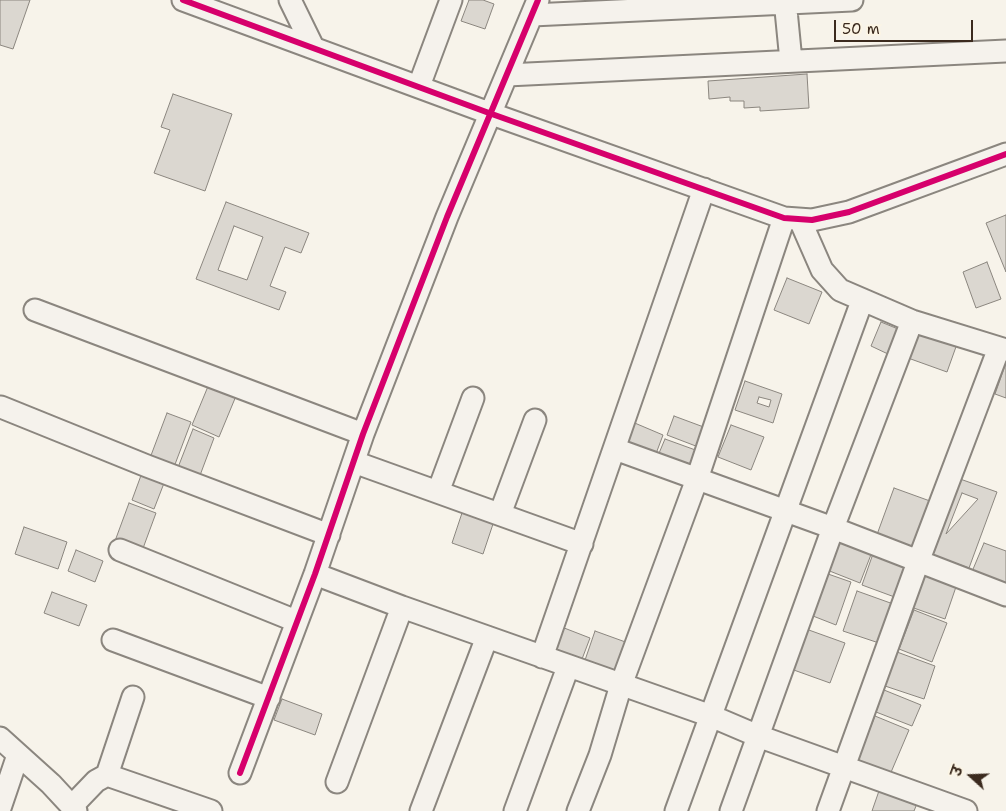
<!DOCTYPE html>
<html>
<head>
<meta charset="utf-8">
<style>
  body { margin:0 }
  #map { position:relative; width:1006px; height:811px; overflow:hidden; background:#f7f3ea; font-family:"Shantell Sans","Playpen Sans Deva",sans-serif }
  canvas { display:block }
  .north { position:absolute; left:946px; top:751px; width:50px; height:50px; -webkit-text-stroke:4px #fcf5e5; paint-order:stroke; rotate:290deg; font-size:14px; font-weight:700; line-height:20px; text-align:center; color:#3b2a1e }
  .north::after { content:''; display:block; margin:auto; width:18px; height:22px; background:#3b2a1e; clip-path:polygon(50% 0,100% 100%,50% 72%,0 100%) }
  .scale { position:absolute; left:834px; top:20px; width:139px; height:22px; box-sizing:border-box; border:2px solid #3b2a1e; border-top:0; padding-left:6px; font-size:15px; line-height:18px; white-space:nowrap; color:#3b2a1e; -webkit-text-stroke:4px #fcf5e5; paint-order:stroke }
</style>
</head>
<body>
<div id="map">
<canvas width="1006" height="811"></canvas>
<div class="north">उ</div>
<div class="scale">50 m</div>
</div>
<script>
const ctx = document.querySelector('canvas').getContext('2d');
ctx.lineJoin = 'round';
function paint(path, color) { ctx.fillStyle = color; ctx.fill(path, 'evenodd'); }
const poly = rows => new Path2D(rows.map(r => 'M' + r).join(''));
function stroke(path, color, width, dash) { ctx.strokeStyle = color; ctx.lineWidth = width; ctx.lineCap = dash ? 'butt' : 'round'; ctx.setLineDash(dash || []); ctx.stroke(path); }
const building = poly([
  [0,0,30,0,13,49,0,45,0,0],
  [469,0,483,0,494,4,485,29,461,21,469,0],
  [807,74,809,108,760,111,760,107,744,108,744,101,730,101,730,97,709,99,708,81,807,74],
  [173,94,232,114,205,191,154,173,170,130,161,127,173,94],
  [226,202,309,233,301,253,285,247,270,286,286,292,279,310,196,279,226,202],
  [234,226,263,237,247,280,218,270,234,226],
  [1006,215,1006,272,986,223,1006,215],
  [987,262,1001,299,976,308,963,272,987,262],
  [787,278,822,292,809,324,774,310,787,278],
  [881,322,898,329,888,354,871,346,881,322],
  [918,330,957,344,947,372,908,358,918,330],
  [1006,363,1006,398,995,394,1006,363],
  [745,381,782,394,773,423,735,410,745,381],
  [759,397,771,400,769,407,757,403,759,397],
  [209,384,236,396,219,437,192,425,209,384],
  [167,413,191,422,174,467,150,458,167,413],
  [674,416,709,429,701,448,667,435,674,416],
  [630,421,663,435,654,459,620,445,630,421],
  [731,425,764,437,751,470,718,457,731,425],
  [193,429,214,438,199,478,177,470,193,429],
  [665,439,701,452,694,471,657,458,665,439],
  [143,470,166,478,154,509,132,500,143,470],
  [960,479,997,492,969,568,933,555,960,479],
  [962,493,978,499,946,534,962,493],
  [894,488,930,501,911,553,875,540,894,488],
  [129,503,156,513,142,551,115,541,129,503],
  [464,507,495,518,483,554,452,543,464,507],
  [24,527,67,542,58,569,15,554,24,527],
  [834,537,872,552,860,583,822,568,834,537],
  [984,543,1006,551,1006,587,971,574,984,543],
  [76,550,103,561,95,582,68,571,76,550],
  [874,551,913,565,900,599,862,585,874,551],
  [921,568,958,581,945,619,908,606,921,568],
  [828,574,851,582,836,625,813,616,828,574],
  [857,591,896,605,882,644,843,631,857,591],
  [52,592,87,605,79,626,44,613,52,592],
  [914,610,947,623,932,662,899,649,914,610],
  [559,626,590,638,579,667,548,655,559,626],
  [806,629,845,643,830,683,791,669,806,629],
  [595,631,631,644,620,679,583,666,595,631],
  [897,652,935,666,924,699,885,686,897,652],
  [884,690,921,705,912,726,876,712,884,690],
  [282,699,322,714,315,735,274,720,282,699],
  [875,716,909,730,889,777,856,764,875,716],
  [880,788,918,801,914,811,872,811,880,788]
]);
paint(building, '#dbd7d0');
stroke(building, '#8b867f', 1);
const minor = poly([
  [183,0,489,113,784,218,812,220,849,212,1006,154],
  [290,0,313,47],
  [785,0,791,61],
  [532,15,852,0],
  [507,75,1006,51],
  [419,86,451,0],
  [800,220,822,270,840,290,912,321,1006,350],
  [35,310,363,434],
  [1,407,147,466,329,535],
  [615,449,833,528,1006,595],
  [354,462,582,544],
  [438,492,473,398],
  [500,514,535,420],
  [120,550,296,621],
  [315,574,402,607,711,716,758,736,966,811],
  [113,640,269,698],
  [542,657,704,189],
  [0,738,51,784,76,811],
  [240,773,315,574,363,434,447,217,538,0],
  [107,775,133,697],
  [337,782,402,607],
  [72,806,96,781,107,775,211,811],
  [0,808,18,755],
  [421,811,487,637],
  [515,811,568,667],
  [578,811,600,755,621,685,697,479,784,218],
  [676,811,862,301],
  [731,811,833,528,912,321],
  [828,811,918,562,999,348]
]);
stroke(minor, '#8b867f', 25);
stroke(minor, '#f5f2ec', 21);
stroke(poly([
  [183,0,489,113,784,218,812,220,849,212,1006,154],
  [240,773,315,574,363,434,447,217,538,0]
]), '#d6006c', 6);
</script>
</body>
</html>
